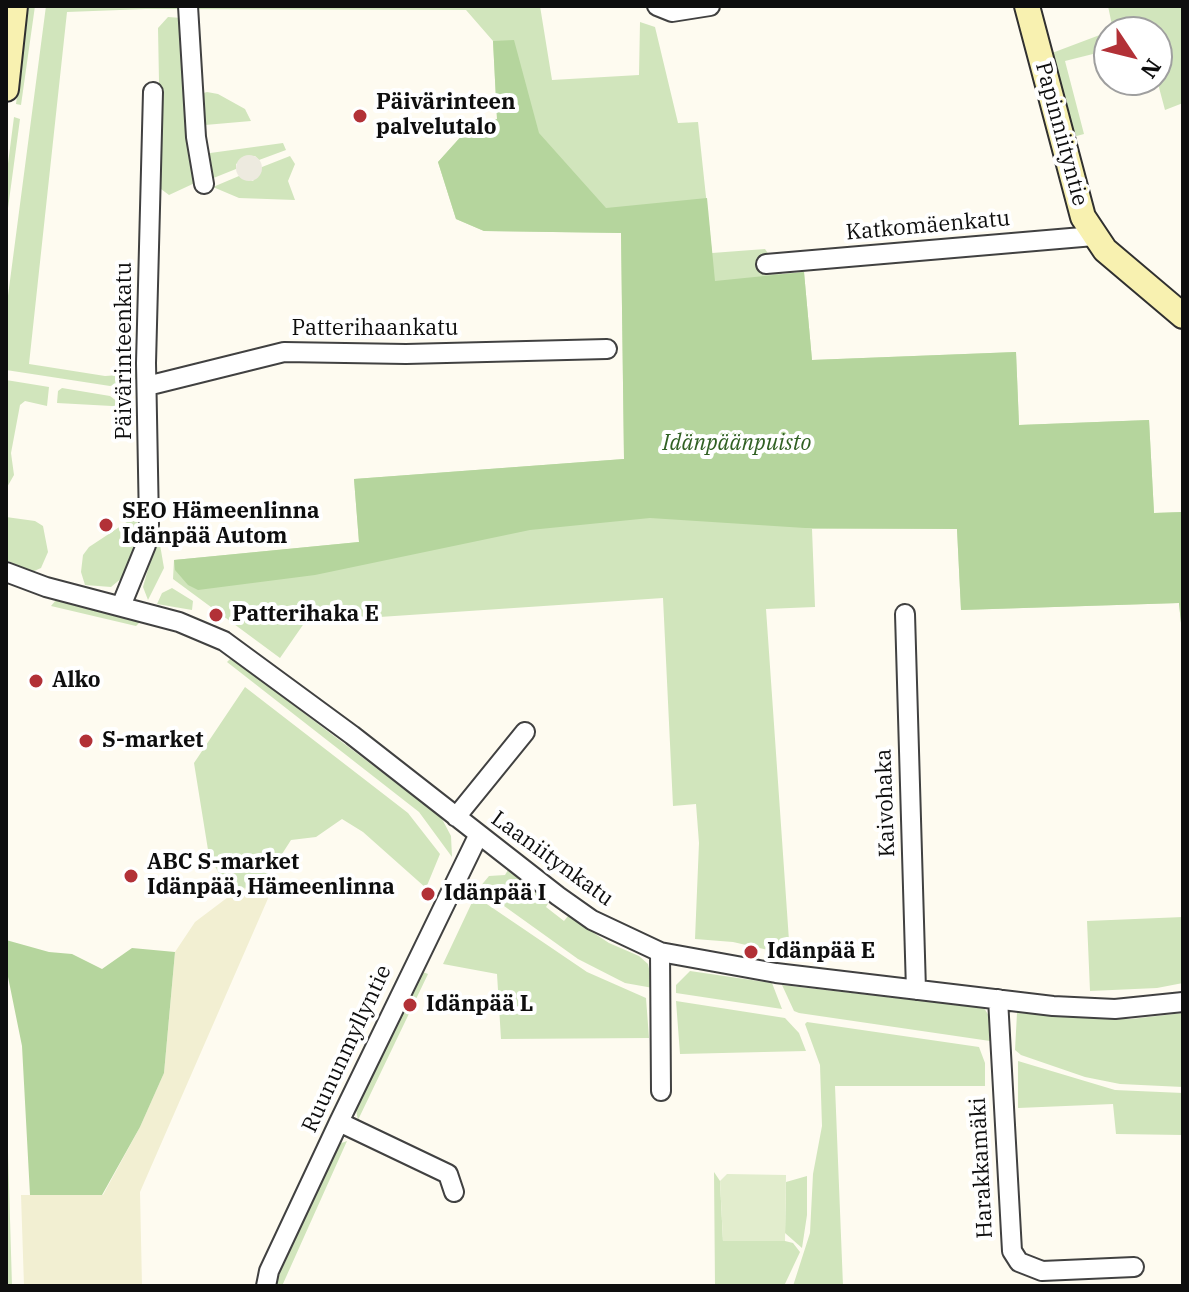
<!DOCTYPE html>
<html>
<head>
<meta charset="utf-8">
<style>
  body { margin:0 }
  #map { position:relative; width:1189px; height:1292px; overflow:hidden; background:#fefbf0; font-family:"IBM Plex Serif",serif }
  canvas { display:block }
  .frame { position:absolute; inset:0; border:8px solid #0e0e0e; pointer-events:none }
  .north { position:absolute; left:1093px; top:16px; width:80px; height:80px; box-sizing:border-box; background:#fff; border:2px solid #9f9f9f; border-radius:50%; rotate:125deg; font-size:22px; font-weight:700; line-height:32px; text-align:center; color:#0e0e0e }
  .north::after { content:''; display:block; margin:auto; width:28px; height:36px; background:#b23137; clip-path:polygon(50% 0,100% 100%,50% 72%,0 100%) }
</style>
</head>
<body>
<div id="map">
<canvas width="1189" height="1292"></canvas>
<div class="frame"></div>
<div class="north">N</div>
</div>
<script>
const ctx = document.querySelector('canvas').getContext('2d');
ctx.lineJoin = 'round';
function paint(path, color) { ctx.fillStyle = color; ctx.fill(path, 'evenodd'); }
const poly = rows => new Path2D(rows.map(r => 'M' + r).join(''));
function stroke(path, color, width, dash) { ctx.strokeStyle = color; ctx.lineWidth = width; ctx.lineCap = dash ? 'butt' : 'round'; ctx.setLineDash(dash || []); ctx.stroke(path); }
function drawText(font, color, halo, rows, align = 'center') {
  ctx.font = font + ' "IBM Plex Serif",serif'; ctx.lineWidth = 8; ctx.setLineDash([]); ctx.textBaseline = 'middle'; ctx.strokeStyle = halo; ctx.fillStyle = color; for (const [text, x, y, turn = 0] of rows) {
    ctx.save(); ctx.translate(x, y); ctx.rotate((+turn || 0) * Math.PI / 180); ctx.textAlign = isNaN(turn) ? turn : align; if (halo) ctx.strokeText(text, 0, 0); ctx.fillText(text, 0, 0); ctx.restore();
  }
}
paint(poly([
  [273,887,140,1192,142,1286,24,1286,21,1195,103,1195,140,1127,164,1073,175,952,195,922,240,888]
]), '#f2efd2');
paint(poly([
  [29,6,35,6,21,105,16,104],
  [46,6,540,6,552,80,639,75,640,22,655,27,678,123,698,122,712,253,765,249,782,274,804,272,812,360,1016,352,1019,425,1149,420,1154,513,1183,512,1183,643,1179,603,961,610,957,529,812,529,815,607,766,609,790,955,733,942,695,939,699,843,696,804,673,806,663,598,305,622,280,658,173,579,174,560,359,542,354,479,624,459,621,233,484,231,456,219,438,162,465,132,497,119,493,41,466,10,146,9,67,12,29,364,105,376,120,375,135,363,136,379,110,386,6,370,6,311],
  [1108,6,1183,6,1183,103,1165,110,1157,80,1157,32,1109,32,1109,50,1065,61,1084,134,1073,137,1052,53,1113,30],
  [168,17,182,18,197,182,169,195,161,189,158,28],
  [207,92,218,94,245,109,251,121,205,125,200,94],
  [14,117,20,119,6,223,6,179],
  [283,143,286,150,259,160,255,156,236,164,236,169,211,179,203,154],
  [290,156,295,164,288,181,295,200,239,198,213,187,239,176,253,181,262,167],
  [6,380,49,387,47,406,25,401,20,405,11,453,14,475,6,489],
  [62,388,110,396,136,416,112,406,57,403,58,391],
  [136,516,141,523,139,540,123,577,111,587,85,585,81,572,83,555,89,547],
  [6,517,35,521,43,526,48,552,41,568,32,572,6,560],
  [158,533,164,568,148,600,143,587],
  [172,588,193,601,192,610,157,604,162,593],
  [56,600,141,621,136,626,51,606],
  [231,658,441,817,451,836,452,857,419,812,227,662],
  [245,687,408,813,440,854,426,888,363,832,342,819,316,837,291,840,268,876,273,887,240,888,220,875,209,856,194,763],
  [508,870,549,902,546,907,564,921,568,916,609,943,639,956,648,964,653,988,625,983,578,959,479,888,489,876,505,875],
  [475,896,587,972,646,998,649,1038,501,1039,497,974,443,964],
  [1183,917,1183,983,1157,988,1090,991,1087,921],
  [690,971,772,983,782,1009,676,993,676,985],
  [423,972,428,974,358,1120,356,1110],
  [782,985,984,1008,989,1016,990,1041,799,1013,794,1011],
  [676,1001,785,1018,799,1033,806,1051,680,1054],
  [1017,1013,1131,1019,1183,1013,1183,1087,1120,1084,1085,1077,1021,1055,1015,1050],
  [807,1022,979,1047,985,1063,985,1086,835,1086,843,1286,793,1286,810,1233,813,1174,822,1126,820,1065,805,1024],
  [1018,1061,1115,1090,1183,1093,1183,1135,1116,1134,1113,1104,1018,1108],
  [6,1106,7,1118,12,1286,6,1286],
  [347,1141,282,1286,274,1286,339,1144],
  [714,1172,720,1181,723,1241,785,1241,793,1243,800,1252,784,1286,715,1286],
  [807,1176,807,1215,802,1248,785,1233,786,1182]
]), '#d1e5bc');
paint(poly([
  [514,40,539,133,606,208,707,198,715,281,804,272,812,360,1016,352,1019,425,1149,420,1154,513,1183,512,1183,643,1179,603,961,610,957,529,805,528,650,518,530,530,315,575,198,590,188,585,175,570,174,560,359,542,354,479,624,459,621,233,484,231,456,219,438,162,465,132,497,119,493,41],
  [6,940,49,952,72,954,102,969,132,948,175,952,164,1073,140,1127,102,1195,30,1195,22,1046,6,967]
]), '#b5d59d');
paint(poly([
  [727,1174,786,1175,785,1241,723,1241,720,1181]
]), '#e2edcd');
paint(poly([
  '236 168a13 13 0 1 1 26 0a13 13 0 1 1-26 0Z'
]), '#edeadf');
const street = poly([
  [188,6,196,137,204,184],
  [657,6,672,12,710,6],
  [766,264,1094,236],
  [147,386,284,352,406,354,607,349],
  [6,572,46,587,179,622,224,641,352,735,558,896,592,920,660,952,776,973,1053,1006,1115,1009,1183,1002],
  [121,606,146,545,149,524,146,363,153,92],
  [905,614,916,990],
  [456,817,525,732],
  [660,952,661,1091],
  [998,999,1012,1251,1019,1262,1042,1271,1134,1267],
  [339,1122,448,1174,454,1192],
  [266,1286,269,1271,339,1122,478,836]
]);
const secondary = poly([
  [1027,6,1083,217,1105,250,1183,316],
  [6,89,15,6]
]);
stroke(street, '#414141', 22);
stroke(secondary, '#303030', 28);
stroke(street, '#fff', 18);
stroke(secondary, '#f8f1b0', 24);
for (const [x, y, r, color] of [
  [360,116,8,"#b23137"],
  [106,525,8,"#b23137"],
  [216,615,8,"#b23137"],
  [36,681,8,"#b23137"],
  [86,741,8,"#b23137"],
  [131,876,8,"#b23137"],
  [428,894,8,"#b23137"],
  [751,952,8,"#b23137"],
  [410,1005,8,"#b23137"]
]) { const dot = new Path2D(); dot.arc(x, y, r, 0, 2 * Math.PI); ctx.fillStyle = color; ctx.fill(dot); stroke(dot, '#fff', 3); }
drawText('bold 22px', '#0e0e0e', '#fff', [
  ["Päivärinteen",376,103],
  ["palvelutalo",376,128],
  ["SEO Hämeenlinna",122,512],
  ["Idänpää Autom",122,537],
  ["Patterihaka E",232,615],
  ["Alko",52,681],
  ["S-market",102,741],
  ["ABC S-market",147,863],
  ["Idänpää, Hämeenlinna",147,888],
  ["Idänpää I",444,894],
  ["Idänpää E",767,952],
  ["Idänpää L",426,1005]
], 'left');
drawText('22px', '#0e0e0e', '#fff', [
  ["Papinniityntie",1061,134,75],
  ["Katkomäenkatu",928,226,-5],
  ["Patterihaankatu",375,329],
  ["Päivärinteenkatu",125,351,-90],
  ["Kaivohaka",886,803,-92],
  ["Laaniitynkatu",552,859,36],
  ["Ruununmyllyntie",347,1049,-65],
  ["Harakkamäki",982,1168,-93]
]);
drawText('italic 22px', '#306023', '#fff', [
  ["Idänpäänpuisto",737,444]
]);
</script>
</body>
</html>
